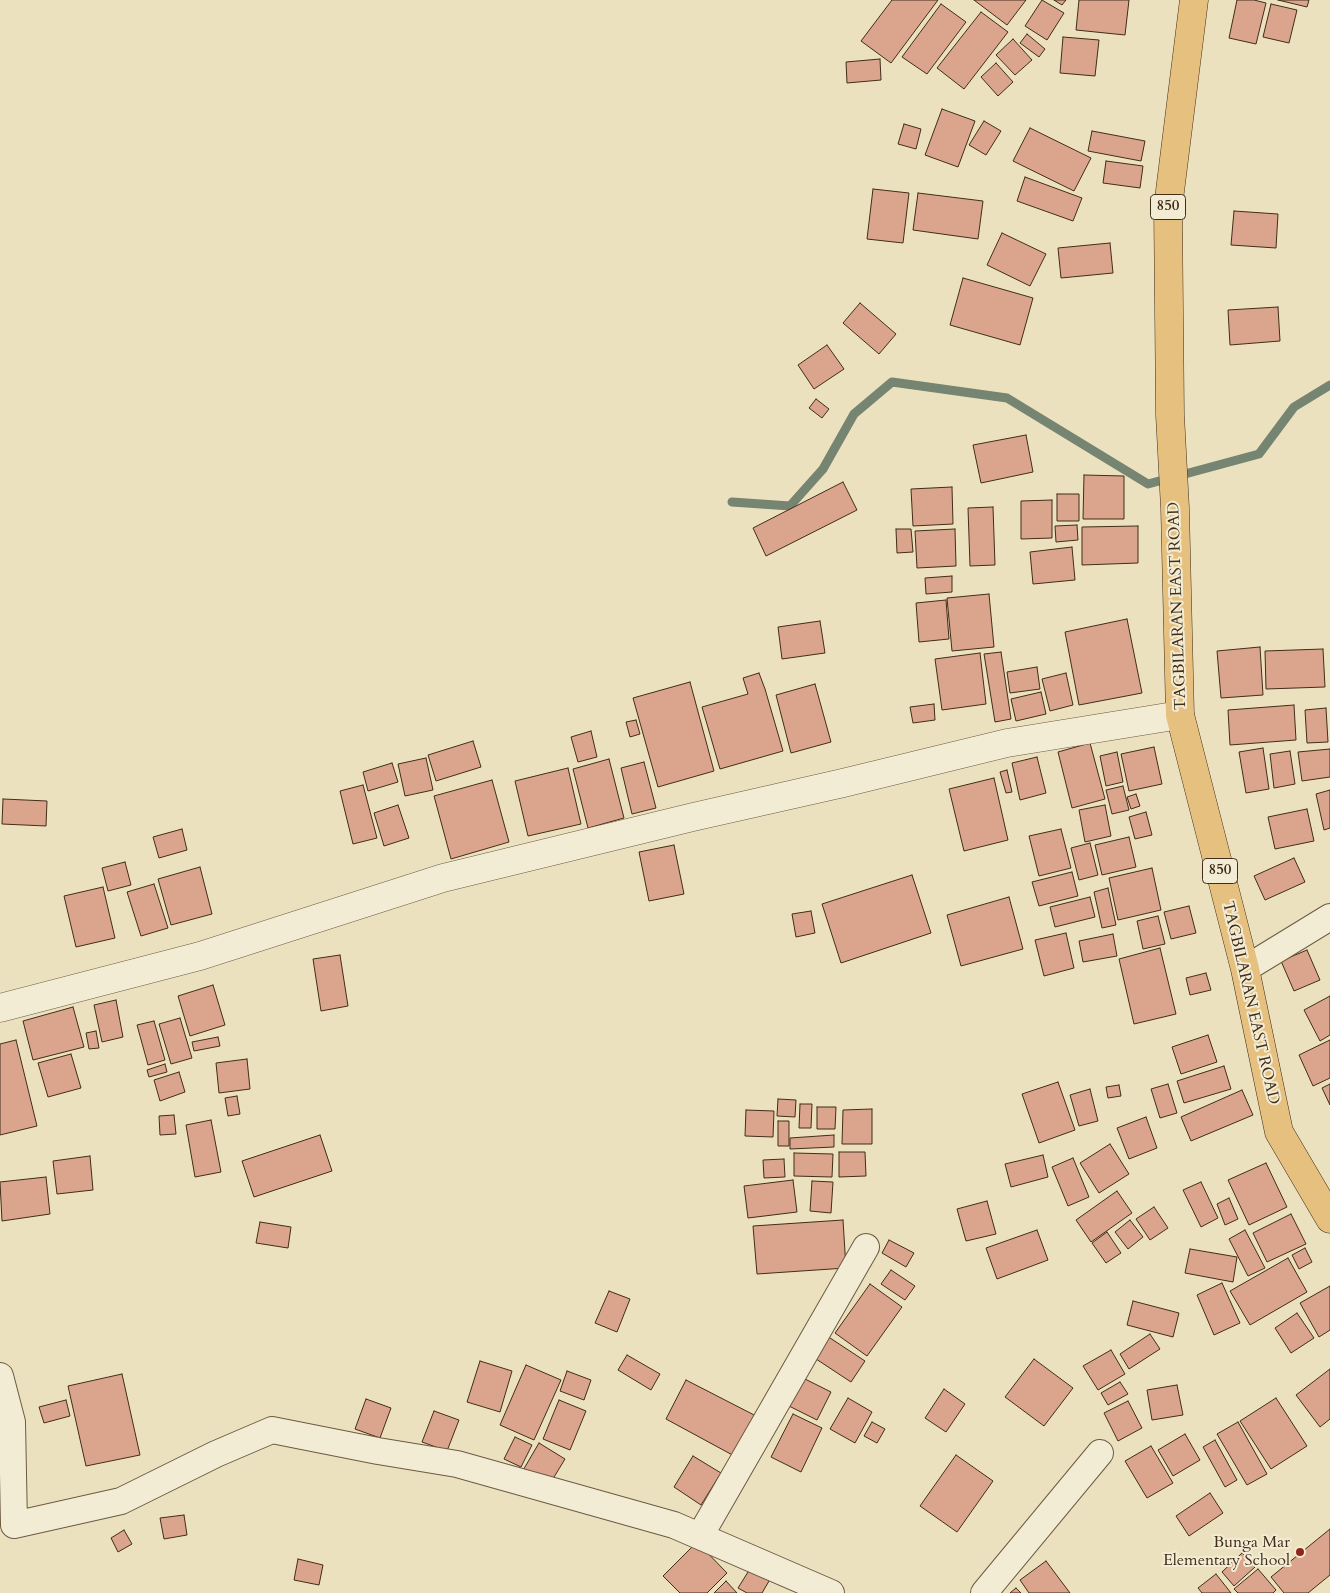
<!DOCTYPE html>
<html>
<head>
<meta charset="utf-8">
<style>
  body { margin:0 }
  canvas { display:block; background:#ece1be }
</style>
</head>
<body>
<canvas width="1330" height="1593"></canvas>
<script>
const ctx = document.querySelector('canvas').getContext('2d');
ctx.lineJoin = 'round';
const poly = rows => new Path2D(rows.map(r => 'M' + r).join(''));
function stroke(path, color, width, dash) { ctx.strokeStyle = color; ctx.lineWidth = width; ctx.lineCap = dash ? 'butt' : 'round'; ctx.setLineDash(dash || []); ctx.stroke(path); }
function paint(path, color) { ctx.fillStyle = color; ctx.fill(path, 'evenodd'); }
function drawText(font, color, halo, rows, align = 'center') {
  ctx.font = font + ' Cardo,serif'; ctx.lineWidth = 4; ctx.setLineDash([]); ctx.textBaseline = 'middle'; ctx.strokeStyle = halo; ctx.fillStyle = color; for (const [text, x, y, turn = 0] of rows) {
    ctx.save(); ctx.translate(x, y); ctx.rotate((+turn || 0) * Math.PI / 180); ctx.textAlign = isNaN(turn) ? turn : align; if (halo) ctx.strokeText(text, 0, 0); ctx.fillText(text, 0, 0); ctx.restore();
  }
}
stroke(poly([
  [732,502,790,506,823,469,854,414,892,382,1007,398,1148,484,1259,454,1294,407,1330,385]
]), '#768472', 9);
const building = poly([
  [892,0,938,0,891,63,861,41,892,0],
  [974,0,1026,0,1007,25,974,0],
  [1042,0,1064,13,1047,40,1025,26,1042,0],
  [1054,0,1066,0,1062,5,1054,0],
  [1079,0,1129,0,1125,35,1076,30,1079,0],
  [1237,0,1254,0,1266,3,1256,44,1229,38,1237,0],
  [1278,0,1309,0,1307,7,1278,0],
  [941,4,966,22,927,74,902,57,941,4],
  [1271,4,1297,10,1289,43,1263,37,1271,4],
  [981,12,1008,32,964,89,937,68,981,12],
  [1027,34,1045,49,1039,57,1020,43,1027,34],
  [1063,37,1099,40,1095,76,1060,73,1063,37],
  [1013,39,1032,60,1015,75,996,55,1013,39],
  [880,59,881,80,847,83,846,62,880,59],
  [996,63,1013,82,998,96,981,77,996,63],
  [942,109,975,121,958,167,925,155,942,109],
  [984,121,1001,131,986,155,969,145,984,121],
  [904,124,921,129,916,149,898,144,904,124],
  [1030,128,1091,158,1074,191,1013,161,1030,128],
  [1092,131,1145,141,1141,161,1088,151,1092,131],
  [1106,161,1143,166,1140,188,1103,183,1106,161],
  [1025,177,1082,198,1073,221,1017,201,1025,177],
  [873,189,909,193,903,243,867,239,873,189],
  [918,193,983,201,978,239,913,230,918,193],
  [1234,211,1278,214,1276,248,1231,245,1234,211],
  [1002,233,1046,254,1030,286,987,265,1002,233],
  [1110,243,1113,273,1061,278,1058,248,1110,243],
  [963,278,1033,298,1020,345,950,325,963,278],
  [860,303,896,334,879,354,843,323,860,303],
  [1278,307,1280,341,1230,345,1228,310,1278,307],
  [827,345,844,369,814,389,798,365,827,345],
  [816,399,829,409,822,418,809,408,816,399],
  [1026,435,1033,472,981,483,973,445,1026,435],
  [1084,475,1124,476,1124,519,1083,519,1084,475],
  [843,482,857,510,766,556,753,528,843,482],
  [952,487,953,524,913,526,911,489,952,487],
  [1057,494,1079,494,1079,521,1057,521,1057,494],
  [1052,500,1052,538,1021,539,1021,501,1052,500],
  [993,507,995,565,970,566,968,508,993,507],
  [1077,525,1078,540,1056,542,1055,526,1077,525],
  [1138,526,1138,563,1082,565,1082,527,1138,526],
  [896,529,911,529,913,552,897,553,896,529],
  [955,529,956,566,917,568,915,531,955,529],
  [1072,547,1075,580,1033,584,1030,552,1072,547],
  [952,576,952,592,926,594,925,578,952,576],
  [989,594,994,647,952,651,947,598,989,594],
  [946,600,949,639,919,642,916,603,946,600],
  [1127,619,1142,693,1079,705,1065,632,1127,619],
  [820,621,825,653,782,659,778,627,820,621],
  [1260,647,1263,695,1221,698,1217,651,1260,647],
  [1323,649,1325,687,1266,689,1265,651,1323,649],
  [1001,652,1011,719,995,722,984,654,1001,652],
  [980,653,986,704,942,710,935,659,980,653],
  [1037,667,1040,689,1010,693,1007,672,1037,667],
  [759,673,765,689,783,751,720,769,702,707,748,694,743,678,759,673],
  [1066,673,1073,705,1050,711,1042,679,1066,673],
  [690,682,714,771,658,787,633,698,690,682],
  [815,684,831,742,791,753,776,695,815,684],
  [1041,692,1046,714,1016,721,1011,699,1041,692],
  [934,704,935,720,913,723,910,707,934,704],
  [1294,705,1296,740,1230,745,1228,710,1294,705],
  [1326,708,1328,742,1307,743,1305,710,1326,708],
  [636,720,640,734,630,737,626,722,636,720],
  [591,731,597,757,578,762,571,737,591,731],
  [473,741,481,767,436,781,428,755,473,741],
  [1090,743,1105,799,1072,808,1058,752,1090,743],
  [1154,747,1162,784,1129,791,1121,754,1154,747],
  [1263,748,1269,789,1246,793,1239,752,1263,748],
  [1330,749,1330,777,1302,781,1298,752,1330,749],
  [1290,751,1295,784,1274,788,1270,754,1290,751],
  [1117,752,1123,782,1106,786,1100,756,1117,752],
  [1037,757,1046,793,1020,800,1012,763,1037,757],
  [426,758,433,790,405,796,398,764,426,758],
  [609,759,624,818,588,828,573,769,609,759],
  [644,762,656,808,632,814,621,768,644,762],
  [392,763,398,782,368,791,363,772,392,763],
  [568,768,581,824,528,836,515,781,568,768],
  [1007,770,1012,792,1006,793,1000,772,1007,770],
  [994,778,1008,840,964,851,949,789,994,778],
  [492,780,509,842,451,859,434,796,492,780],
  [363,785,377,838,353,844,340,791,363,785],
  [1123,786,1129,810,1112,814,1106,790,1123,786],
  [1330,790,1330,828,1324,830,1316,794,1330,790],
  [1136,794,1140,806,1131,809,1127,797,1136,794],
  [3,799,47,801,46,826,2,824,3,799],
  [398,805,409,838,384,846,374,813,398,805],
  [1105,805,1111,836,1085,842,1079,810,1105,805],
  [1307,809,1314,841,1275,849,1268,817,1307,809],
  [1146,812,1152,835,1135,839,1129,817,1146,812],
  [182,829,187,850,159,858,153,837,182,829],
  [1061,829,1071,868,1039,876,1029,836,1061,829],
  [1129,837,1136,867,1102,875,1095,845,1129,837],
  [1090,843,1098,875,1079,880,1071,848,1090,843],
  [674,845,684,894,649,901,639,852,674,845],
  [1294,858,1305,882,1265,900,1254,876,1294,858],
  [125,862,131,885,108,891,102,868,125,862],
  [200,867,212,914,171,925,158,879,200,867],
  [1152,868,1161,910,1118,920,1109,878,1152,868],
  [1072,872,1078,896,1039,906,1032,882,1072,872],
  [912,875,931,933,841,963,822,904,912,875],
  [154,884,168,928,141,936,127,892,154,884],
  [103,887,115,938,76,947,64,896,103,887],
  [1108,888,1116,925,1102,928,1094,892,1108,888],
  [1009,897,1023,949,961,966,947,915,1009,897],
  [1090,897,1095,917,1055,927,1050,907,1090,897],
  [1189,906,1196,933,1171,939,1164,912,1189,906],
  [811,911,815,933,796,937,792,914,811,911],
  [1158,916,1165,944,1143,949,1137,921,1158,916],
  [1066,933,1074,968,1044,976,1035,940,1066,933],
  [1113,934,1117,956,1083,962,1079,941,1113,934],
  [1160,948,1176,1014,1134,1024,1119,959,1160,948],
  [1307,950,1320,980,1294,991,1281,961,1307,950],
  [340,955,348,1006,321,1011,313,959,340,955],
  [1206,973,1211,990,1190,995,1186,978,1206,973],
  [213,985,225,1025,190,1036,178,996,213,985],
  [1330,996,1330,1035,1320,1041,1304,1010,1330,996],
  [116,1000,123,1037,102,1042,94,1005,116,1000],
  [73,1007,84,1047,33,1060,23,1021,73,1007],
  [180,1018,192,1058,171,1064,159,1024,180,1018],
  [154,1021,165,1060,148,1065,137,1025,154,1021],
  [96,1031,99,1048,89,1049,86,1033,96,1031],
  [1208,1035,1217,1062,1181,1074,1172,1047,1208,1035],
  [218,1037,220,1046,194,1051,192,1042,218,1037],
  [16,1040,37,1126,0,1135,0,1044,16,1040],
  [1330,1040,1330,1078,1313,1086,1299,1055,1330,1040],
  [71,1054,81,1088,48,1097,38,1063,71,1054],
  [247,1059,250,1089,219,1093,216,1063,247,1059],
  [165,1064,167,1072,149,1077,147,1070,165,1064],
  [1224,1066,1231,1089,1184,1103,1177,1081,1224,1066],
  [179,1072,185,1092,160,1101,154,1080,179,1072],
  [1058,1082,1075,1130,1039,1143,1022,1094,1058,1082],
  [1168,1084,1177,1113,1160,1118,1151,1089,1168,1084],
  [1330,1084,1330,1105,1322,1088,1330,1084],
  [1119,1085,1121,1096,1108,1098,1106,1087,1119,1085],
  [1090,1089,1098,1121,1079,1126,1070,1095,1090,1089],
  [1242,1090,1253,1115,1191,1141,1181,1117,1242,1090],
  [237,1096,240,1114,228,1116,225,1098,237,1096],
  [778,1099,796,1100,795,1117,777,1116,778,1099],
  [800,1104,812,1104,811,1128,799,1128,800,1104],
  [817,1107,836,1107,835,1129,817,1129,817,1107],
  [872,1109,872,1144,842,1144,843,1110,872,1109],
  [746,1110,774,1111,773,1137,745,1136,746,1110],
  [174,1115,176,1134,160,1135,159,1116,174,1115],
  [1146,1117,1157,1148,1129,1159,1117,1128,1146,1117],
  [211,1120,221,1172,195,1177,186,1125,211,1120],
  [778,1121,789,1121,789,1146,778,1146,778,1121],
  [320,1135,332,1171,254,1197,242,1161,320,1135],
  [834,1135,834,1147,790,1149,790,1138,834,1135],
  [1110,1144,1129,1174,1099,1193,1080,1163,1110,1144],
  [839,1152,865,1152,866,1176,839,1177,839,1152],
  [794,1153,833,1154,832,1177,794,1176,794,1153],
  [1043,1155,1048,1177,1011,1187,1005,1164,1043,1155],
  [90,1156,93,1190,57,1194,53,1161,90,1156],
  [1073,1158,1089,1197,1068,1206,1052,1167,1073,1158],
  [784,1159,785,1177,764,1178,763,1160,784,1159],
  [1266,1163,1287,1207,1249,1225,1228,1180,1266,1163],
  [46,1177,50,1214,2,1221,0,1182,46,1177],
  [793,1180,797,1212,748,1218,744,1186,793,1180],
  [812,1181,833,1182,831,1213,810,1211,812,1181],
  [1201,1182,1218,1218,1201,1227,1183,1190,1201,1182],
  [1117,1191,1132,1213,1091,1242,1076,1220,1117,1191],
  [1229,1198,1238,1219,1225,1225,1217,1204,1229,1198],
  [987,1201,996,1234,966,1241,957,1209,987,1201],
  [1154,1207,1168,1228,1150,1240,1136,1219,1154,1207],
  [1291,1214,1306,1244,1267,1262,1253,1233,1291,1214],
  [843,1220,846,1268,757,1274,753,1226,843,1220],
  [1130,1220,1143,1237,1128,1249,1115,1232,1130,1220],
  [260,1222,291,1227,288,1248,256,1243,260,1222],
  [1037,1230,1048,1260,997,1279,986,1248,1037,1230],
  [1245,1230,1265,1268,1248,1276,1229,1239,1245,1230],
  [1107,1232,1121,1253,1106,1263,1092,1243,1107,1232],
  [889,1240,914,1253,906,1267,882,1253,889,1240],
  [1305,1248,1312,1262,1299,1269,1292,1255,1305,1248],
  [1190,1249,1237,1257,1233,1282,1185,1273,1190,1249],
  [1288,1258,1307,1292,1250,1325,1230,1291,1288,1258],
  [891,1270,915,1286,905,1300,881,1284,891,1270],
  [1222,1283,1240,1323,1214,1335,1197,1295,1222,1283],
  [870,1284,902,1307,867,1356,835,1333,870,1284],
  [1330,1286,1330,1330,1319,1337,1300,1303,1330,1286],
  [609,1291,630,1299,617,1332,595,1323,609,1291],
  [1133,1301,1179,1313,1173,1337,1127,1325,1133,1301],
  [1297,1313,1314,1338,1291,1353,1275,1328,1297,1313],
  [824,1334,865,1361,851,1382,810,1355,824,1334],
  [1150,1334,1160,1349,1129,1369,1120,1354,1150,1334],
  [1111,1350,1125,1374,1098,1390,1083,1366,1111,1350],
  [627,1355,660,1374,651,1390,618,1370,627,1355],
  [1034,1359,1073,1388,1044,1426,1005,1397,1034,1359],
  [480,1361,512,1371,500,1412,467,1402,480,1361],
  [526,1365,561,1380,534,1440,500,1425,526,1365],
  [1330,1369,1330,1419,1320,1427,1296,1395,1330,1369],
  [567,1371,591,1380,584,1400,560,1391,567,1371],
  [122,1374,140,1455,86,1466,68,1386,122,1374],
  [803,1378,831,1392,817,1420,789,1406,803,1378],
  [686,1380,760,1418,738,1458,666,1419,686,1380],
  [1120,1382,1128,1394,1108,1405,1101,1393,1120,1382],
  [1177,1385,1183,1415,1152,1420,1147,1390,1177,1385],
  [944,1389,965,1404,946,1432,925,1418,944,1389],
  [848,1398,872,1412,855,1443,830,1429,848,1398],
  [1276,1398,1307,1446,1271,1469,1240,1421,1276,1398],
  [366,1399,391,1408,380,1438,355,1429,366,1399],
  [66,1400,70,1416,44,1423,39,1407,66,1400],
  [559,1400,586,1411,570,1450,543,1439,559,1400],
  [1128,1401,1142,1428,1118,1441,1104,1413,1128,1401],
  [434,1411,459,1420,447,1451,422,1442,434,1411],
  [793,1414,822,1428,801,1472,771,1457,793,1414],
  [872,1422,885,1429,877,1443,864,1436,872,1422],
  [1238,1422,1267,1474,1247,1485,1217,1434,1238,1422],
  [1185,1434,1200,1460,1173,1476,1158,1450,1185,1434],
  [515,1437,532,1445,521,1467,504,1459,515,1437],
  [1215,1440,1237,1480,1225,1487,1203,1447,1215,1440],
  [539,1443,565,1459,548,1487,522,1472,539,1443],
  [1151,1446,1173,1483,1147,1498,1125,1461,1151,1446],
  [956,1455,993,1481,957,1532,920,1506,956,1455],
  [693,1456,721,1473,701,1505,674,1487,693,1456],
  [1210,1493,1223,1513,1189,1536,1176,1516,1210,1493],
  [184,1515,187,1535,164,1539,160,1518,184,1515],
  [1330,1529,1330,1575,1308,1593,1284,1593,1271,1577,1330,1529],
  [124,1530,132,1544,118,1552,111,1538,124,1530],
  [697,1542,727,1573,707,1593,680,1593,663,1576,697,1542],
  [1242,1553,1255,1567,1234,1586,1222,1572,1242,1553],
  [298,1559,323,1565,319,1585,294,1580,298,1559],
  [1046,1561,1070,1593,1029,1593,1020,1580,1046,1561],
  [753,1564,772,1576,762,1593,747,1593,738,1588,753,1564],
  [1258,1569,1276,1590,1273,1593,1238,1593,1234,1589,1258,1569],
  [1216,1574,1231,1593,1202,1593,1198,1588,1216,1574],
  [726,1581,737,1593,714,1593,726,1581],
  [1016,1588,1021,1593,1010,1593,1016,1588]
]);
paint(building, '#dba48c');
stroke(building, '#412d18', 1);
const minor = poly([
  [1245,969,1330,917],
  [0,1376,12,1422,14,1525,121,1501,216,1454,272,1430,378,1451,457,1464,674,1525,831,1593],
  [700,1536,866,1247],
  [984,1593,1100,1453]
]);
const tertiary = poly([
  [0,1008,200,956,443,878,693,817,843,783,1007,743,1180,715]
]);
const primary = poly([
  [1194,0,1168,207,1170,415,1175,508,1180,715,1245,969,1279,1132,1330,1219]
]);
stroke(minor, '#6c5a42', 28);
stroke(tertiary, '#6c5a42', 29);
stroke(primary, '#412d18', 29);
stroke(minor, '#f3ecd5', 26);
stroke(tertiary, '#f3ecd5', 28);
stroke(primary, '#e6c07f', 28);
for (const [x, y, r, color] of [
  [1300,1552,5,"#8f2418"]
]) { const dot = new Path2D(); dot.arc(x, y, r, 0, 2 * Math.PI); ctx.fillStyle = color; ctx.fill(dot); stroke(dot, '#f3ecd5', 2); }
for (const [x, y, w] of [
  [1168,207,35],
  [1220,871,35]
]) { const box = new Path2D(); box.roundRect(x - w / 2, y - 12.5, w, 25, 4); ctx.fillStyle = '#f3ecd5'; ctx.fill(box); stroke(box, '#412d18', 1); }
drawText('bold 15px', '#412d18', null, [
  ["850",1168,207],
  ["850",1220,871]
]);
drawText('16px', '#412d18', '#f3ecd5', [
  ["TAGBILARAN EAST ROAD",1178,606,-92],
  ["TAGBILARAN EAST ROAD",1250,1003,77]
]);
drawText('16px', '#412d18', '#f3ecd5', [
  ["Bunga Mar",1290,1543],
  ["Elementary School",1290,1561]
], 'right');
</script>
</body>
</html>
